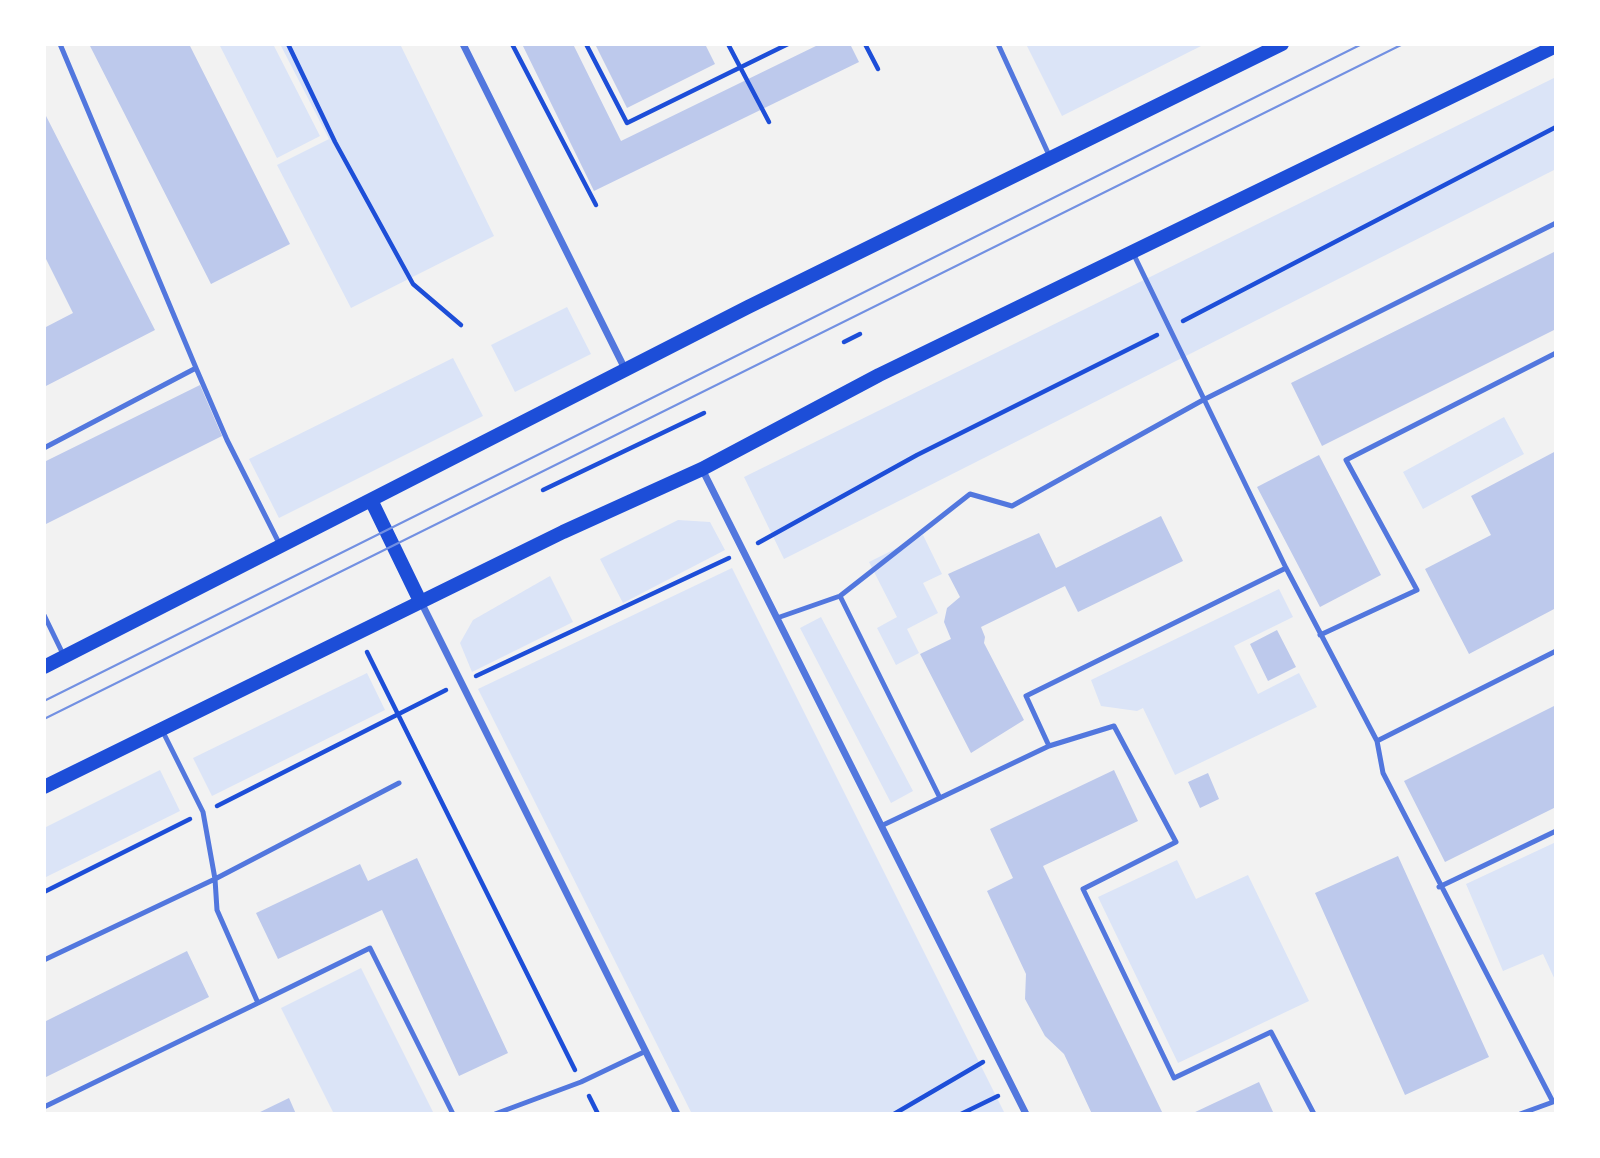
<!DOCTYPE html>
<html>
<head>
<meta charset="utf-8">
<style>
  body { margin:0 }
  #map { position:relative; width:1600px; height:1158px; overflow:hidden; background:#f2f2f2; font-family:Montserrat,sans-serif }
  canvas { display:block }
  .frame { position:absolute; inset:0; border:46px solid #fff; pointer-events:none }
</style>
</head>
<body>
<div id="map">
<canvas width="1600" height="1158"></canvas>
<div class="frame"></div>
</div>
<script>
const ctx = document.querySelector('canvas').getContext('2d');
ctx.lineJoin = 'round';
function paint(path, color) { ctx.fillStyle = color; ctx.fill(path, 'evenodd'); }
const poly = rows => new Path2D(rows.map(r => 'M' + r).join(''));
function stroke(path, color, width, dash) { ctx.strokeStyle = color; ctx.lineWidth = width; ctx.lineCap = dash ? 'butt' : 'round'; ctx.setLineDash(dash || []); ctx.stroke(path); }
paint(poly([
  [219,44,273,44,320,136,277,158],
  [280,44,400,44,494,236,351,308,277,165,329,139],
  [1026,44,1205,44,1062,116],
  [1556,77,1556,169,784,559,744,477],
  [567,307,591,354,515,392,491,345],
  [453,358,483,416,279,518,249,459],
  [1504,417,1524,454,1423,509,1403,472],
  [678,520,710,522,725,550,623,603,600,559],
  [923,535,942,574,923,583,938,613,907,629,919,653,896,665,877,628,897,617,869,562],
  [732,568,1005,1114,692,1114,478,689],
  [550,576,573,622,472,672,460,643,473,620],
  [1279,589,1293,617,1234,646,1258,694,1299,673,1317,707,1175,775,1143,708,1137,711,1101,706,1091,680],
  [821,617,913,791,891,803,800,628],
  [367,673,385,710,212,796,193,758],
  [160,770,180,811,44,878,44,828],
  [1556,842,1556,982,1543,954,1503,971,1466,884],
  [1177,860,1196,899,1248,875,1309,1001,1178,1063,1098,897],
  [361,968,434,1114,334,1114,281,1008]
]), '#dbe4f7');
paint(poly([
  [89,44,189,44,290,244,211,284],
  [522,44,573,44,621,141,820,44,850,44,859,62,594,191],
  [595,44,705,44,715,64,627,108],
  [44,112,155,330,44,387,44,328,73,313,44,255],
  [1556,251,1556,329,1322,446,1291,383],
  [200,385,222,436,44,525,44,462],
  [1556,451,1556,608,1469,654,1425,569,1491,535,1471,496],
  [1319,455,1381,575,1320,607,1257,487],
  [1161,516,1183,561,1078,612,1065,586,981,627,985,637,984,643,1024,720,971,753,920,654,951,639,944,622,947,608,960,597,948,574,1039,533,1056,568],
  [1277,630,1296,667,1268,681,1250,644],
  [1556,705,1556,807,1445,862,1404,781],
  [1114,770,1138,821,1043,866,1163,1114,1092,1114,1064,1054,1045,1036,1025,999,1026,974,987,891,1013,878,990,829],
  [1208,773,1219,799,1200,808,1188,782],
  [1398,856,1489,1057,1405,1095,1315,893],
  [417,858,508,1053,459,1076,382,910,278,959,256,913,360,864,368,881],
  [187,951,209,997,44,1078,44,1022],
  [1259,1082,1274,1114,1191,1114,1210,1105],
  [289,1098,296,1114,256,1114]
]), '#bdc9ec');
stroke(poly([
  [288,44,335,142,413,284,461,325],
  [512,44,596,205],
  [586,44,627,123,788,44],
  [728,44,769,122],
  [865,44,878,69],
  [1183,321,1556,127],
  [844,342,860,334],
  [543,490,704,413],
  [758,543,917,455,1157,335],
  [367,652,575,1070],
  [476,676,729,558],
  [217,806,446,690],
  [44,892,190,819],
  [589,1096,598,1114],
  [894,1114,983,1062],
  [961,1114,998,1096]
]), '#1d4ed8', 4.5);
stroke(poly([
  [998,44,1049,155],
  [1133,253,1286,568,1377,741,1556,651],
  [196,368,227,440,280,545],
  [44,448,196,368,60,44],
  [840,596,940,798],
  [44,615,63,654],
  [777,618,840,596,970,494,1012,506,1203,400,1556,223],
  [1320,635,1417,590,1346,460,1556,353],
  [1377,741,1383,773,1553,1102,1520,1114],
  [1049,746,1026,696,1286,568],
  [881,826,1049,746,1114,726,1176,842,1083,889,1174,1078,1271,1032,1314,1114],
  [1439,887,1556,831],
  [44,960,215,879,399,783],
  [258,1003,370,948,453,1114],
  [44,1107,258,1003,217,910,215,879,203,812,162,730],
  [495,1114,581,1082,646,1051]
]), '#5277de', 5);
stroke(poly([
  [463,44,626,371],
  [702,469,1026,1114],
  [421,602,677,1114]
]), '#5277de', 7);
stroke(poly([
  [371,500,420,601],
  [44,667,748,307,1282,44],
  [44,787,563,532,702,469,879,375,1556,46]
]), '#1d4ed8', 14);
stroke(poly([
  [44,701,1362,44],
  [44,719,1403,44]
]), '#7290e2', 2);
</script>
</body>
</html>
